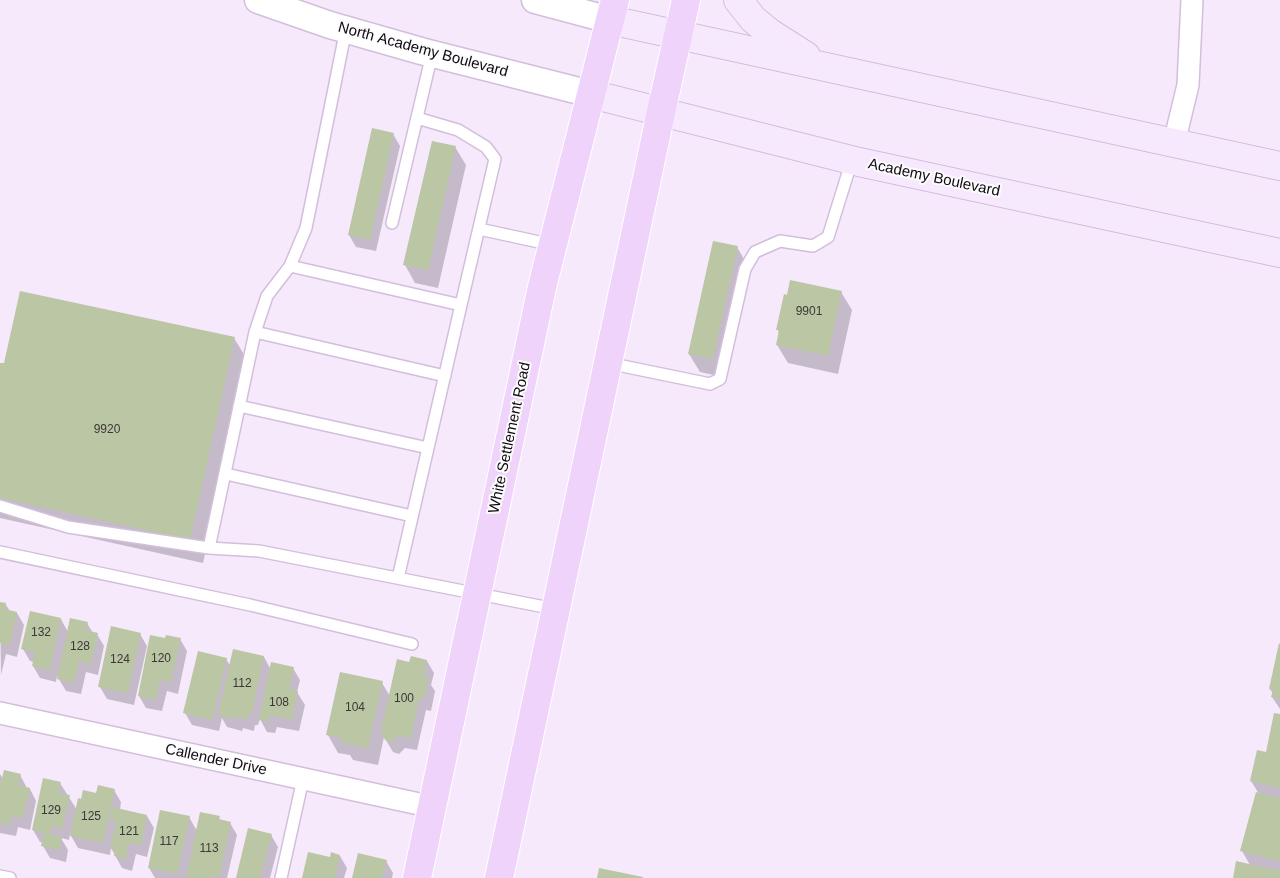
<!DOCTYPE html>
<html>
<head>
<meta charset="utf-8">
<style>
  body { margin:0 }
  canvas { display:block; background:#f6e9fc }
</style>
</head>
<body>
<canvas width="1280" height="878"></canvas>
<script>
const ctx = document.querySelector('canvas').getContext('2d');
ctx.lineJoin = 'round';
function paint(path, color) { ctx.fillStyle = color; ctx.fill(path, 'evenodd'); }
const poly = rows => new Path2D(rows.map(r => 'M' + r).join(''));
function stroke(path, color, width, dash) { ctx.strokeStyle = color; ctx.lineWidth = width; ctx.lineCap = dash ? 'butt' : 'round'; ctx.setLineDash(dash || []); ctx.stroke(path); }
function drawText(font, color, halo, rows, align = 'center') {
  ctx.font = font + ' Arial,sans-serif'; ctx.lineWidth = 4; ctx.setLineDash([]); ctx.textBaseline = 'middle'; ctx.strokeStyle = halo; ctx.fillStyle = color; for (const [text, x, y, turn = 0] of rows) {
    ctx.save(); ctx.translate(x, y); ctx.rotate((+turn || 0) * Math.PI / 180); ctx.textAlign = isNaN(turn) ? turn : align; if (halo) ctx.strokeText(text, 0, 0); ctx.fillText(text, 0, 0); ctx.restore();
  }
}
paint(poly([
  [393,134,400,146,376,251,356,247,349,235],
  [455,147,466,165,438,288,415,283,405,265],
  [737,247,748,266,723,377,700,372,689,354],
  [841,292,852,310,838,374,788,363,777,345,780,334,777,329],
  [234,338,248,361,203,563,0,518,0,364],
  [0,603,6,605,10,611,17,613,24,625,17,657,6,654,1,675],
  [61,619,68,632,87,623,93,633,97,634,104,646,98,675,86,672,81,694,66,691,57,676,56,682,40,678,33,666,34,662,30,661,23,649],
  [140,634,147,646,134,705,107,699,100,687],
  [180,639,187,651,178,694,167,691,162,711,146,708,139,696,166,640],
  [1280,646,1280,709,1272,697,1273,694,1270,689],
  [264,657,271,670,293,668,300,680,297,692,305,705,299,731,277,727,275,733,267,732,260,719,258,725,255,725,254,731,243,728,242,731,227,727,222,718,219,731,192,725,185,713,226,659,231,667],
  [427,661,434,673,431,685,435,691,431,711,426,710,417,750,405,748,399,754,393,752,384,737,378,765,353,760,350,755,338,753,328,735,382,683,390,696,410,663],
  [1280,716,1280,878,1234,878,1250,865,1242,851,1259,794,1251,781,1267,754],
  [0,774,3,779,20,775,27,788,30,789,36,801,30,830,18,827,16,836,0,833],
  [60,783,77,810,97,794,114,790,121,802,120,810,147,816,154,828,147,857,136,854,132,871,122,868,111,848,110,855,78,848,70,834,69,840,61,838,68,850,66,862,50,858,43,846,43,843,40,842,33,830],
  [189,817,197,831,219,818,221,821,230,823,237,835,227,878,155,878,149,868],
  [271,835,278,847,270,878,237,878],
  [340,856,347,868,344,878,304,878,331,859],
  [386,861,393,873,392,878,353,878]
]), '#0003');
paint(poly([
  [372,128,394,133,370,240,348,235],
  [432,141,456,146,428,270,403,265],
  [713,241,738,246,713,359,688,354],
  [790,280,842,291,828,356,776,345,779,330,776,330,784,294,787,295],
  [20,291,235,337,190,540,0,498,0,363,4,363],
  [0,602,6,603,5,609,17,612,10,645,0,643],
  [30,611,61,618,50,670,32,666,35,652,21,649],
  [70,618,88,622,86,630,98,633,91,664,79,661,74,683,57,679],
  [111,626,141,633,128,693,98,687],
  [150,635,165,638,166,635,181,638,171,682,160,680,156,700,138,696],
  [1279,643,1280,644,1280,699,1271,697,1273,690,1269,689],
  [233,649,264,656,252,714,249,713,247,719,236,717,236,719,218,715],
  [198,651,227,658,212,720,183,713],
  [411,656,427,660,424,677,429,678,424,700,419,698,411,738,398,736,392,742,385,740,381,731,397,659,409,662],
  [271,662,294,667,289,689,298,691,292,720,270,715,269,722,259,720],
  [340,672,383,681,368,748,341,742,342,738,326,735],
  [1274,713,1280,714,1280,788,1250,781,1257,750,1266,752],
  [4,770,21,774,18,785,30,788,23,818,12,816,9,825,0,823,0,782,1,782],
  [43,778,61,782,58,793,70,795,62,829,52,826,50,834,62,837,59,850,41,846,44,833,32,830],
  [98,785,115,789,103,843,70,836,78,798,81,799,83,790,96,793],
  [1256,792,1280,798,1280,861,1240,851],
  [112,807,147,815,141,845,129,843,126,859,114,856,115,850,110,849,116,821,110,820],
  [160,810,190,816,177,874,148,868],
  [200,812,220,816,219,819,231,822,219,877,211,876,211,878,186,878],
  [248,828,272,834,260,878,236,878],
  [308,852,330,857,331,852,340,855,335,878,302,878],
  [358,853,387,860,382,878,352,878],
  [1236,861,1280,871,1280,878,1233,878],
  [599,868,643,877,643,878,597,878]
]), '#bac6a4');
const service = poly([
  [392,223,432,54],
  [479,229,553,245],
  [290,266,461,305,495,159,486,147,458,130,417,118],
  [255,332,445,376],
  [608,363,710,384,720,379,745,269,755,252,780,241,813,246,828,237,852,160],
  [239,406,428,448],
  [226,474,412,516],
  [0,506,68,527,209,548,259,551,555,609],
  [209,548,255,332,267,296,290,266,306,228,346,29],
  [0,552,250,605,412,644],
  [398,578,461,305],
  [0,876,10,878],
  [281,878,303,779]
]);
const minor = poly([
  [1174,143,1188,85,1192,0],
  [0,713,433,807]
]);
const tertiary = poly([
  [258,0,330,25,421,51,591,94],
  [535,0,610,20]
]);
const secondary = poly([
  [738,0,753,19,770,33,806,56],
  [610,20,1280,166],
  [591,94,859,162,1280,253]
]);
const primary = poly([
  [417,878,542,287,615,0],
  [499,878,661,112,686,0]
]);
stroke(service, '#d3bedc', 14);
stroke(minor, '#d3bedc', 24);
stroke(tertiary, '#d3bedc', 29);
stroke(secondary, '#d3bedc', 30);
stroke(primary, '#fff', 30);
stroke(service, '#fff', 11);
stroke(minor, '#fff', 21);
stroke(tertiary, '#fff', 26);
stroke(secondary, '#f7e9fd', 28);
stroke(primary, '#efd3fb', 28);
drawText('12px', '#3b3837', null, [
  ["9901",809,312],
  ["9920",107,430],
  ["132",41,633],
  ["128",80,647],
  ["120",161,659],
  ["124",120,660],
  ["112",242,684],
  ["100",404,699],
  ["108",279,703],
  ["104",355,708],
  ["129",51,811],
  ["125",91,817],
  ["121",129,832],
  ["117",169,842],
  ["113",209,849]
]);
drawText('15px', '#110913', '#fcfcfc', [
  ["North Academy Boulevard",423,50,15],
  ["Academy Boulevard",934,178,12],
  ["White Settlement Road",510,438,-78],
  ["Callender Drive",216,760,12]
]);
</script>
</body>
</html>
